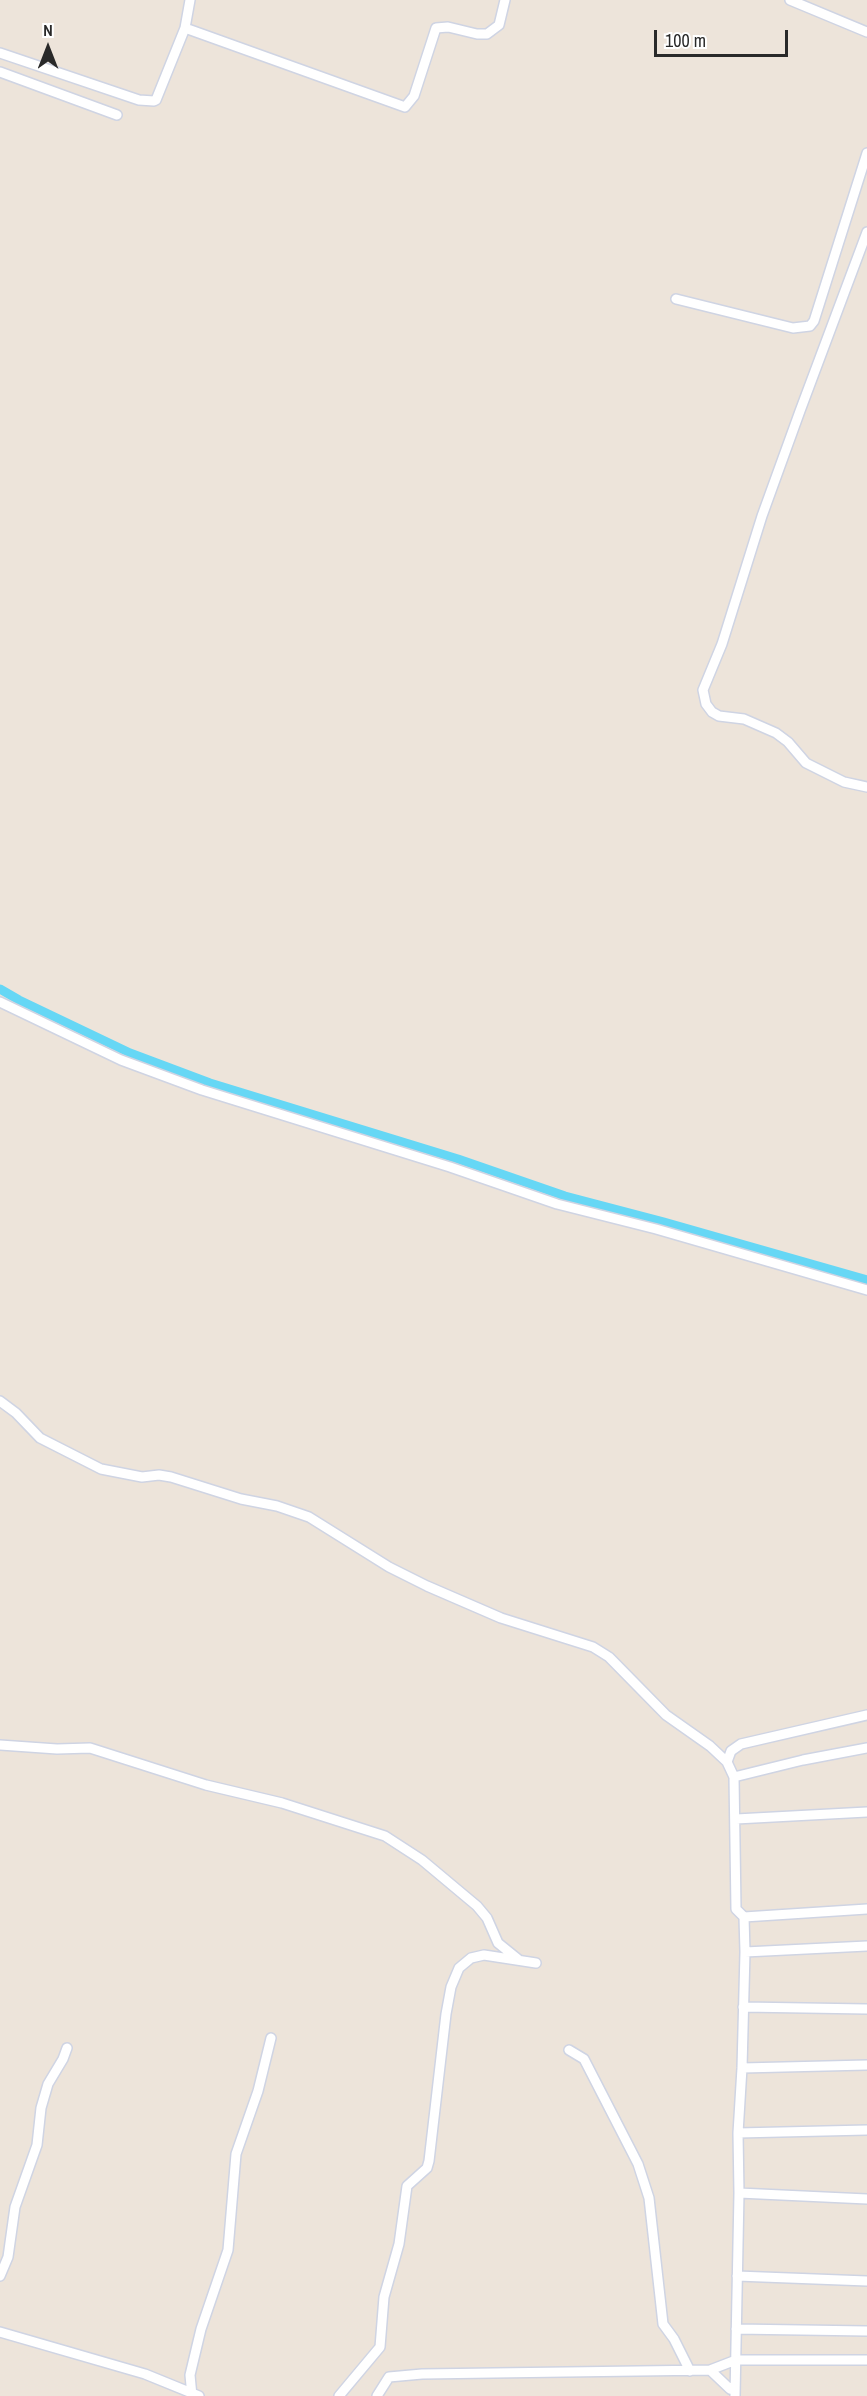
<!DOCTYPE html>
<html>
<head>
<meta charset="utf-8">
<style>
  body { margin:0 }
  #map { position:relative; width:867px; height:2396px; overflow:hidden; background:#ede4da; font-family:"Archivo Narrow",sans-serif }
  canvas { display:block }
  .north { position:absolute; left:18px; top:18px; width:60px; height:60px; -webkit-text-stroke:4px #fff; paint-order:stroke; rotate:0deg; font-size:16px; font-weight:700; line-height:24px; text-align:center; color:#292929 }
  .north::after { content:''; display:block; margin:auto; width:21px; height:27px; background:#292929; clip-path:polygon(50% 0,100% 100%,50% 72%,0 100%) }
  .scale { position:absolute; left:654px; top:30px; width:134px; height:27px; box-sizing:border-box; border:3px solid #292929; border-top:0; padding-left:8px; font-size:18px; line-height:21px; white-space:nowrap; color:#292929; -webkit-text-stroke:4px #fff; paint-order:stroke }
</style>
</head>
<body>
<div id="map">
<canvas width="867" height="2396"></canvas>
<div class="north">N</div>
<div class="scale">100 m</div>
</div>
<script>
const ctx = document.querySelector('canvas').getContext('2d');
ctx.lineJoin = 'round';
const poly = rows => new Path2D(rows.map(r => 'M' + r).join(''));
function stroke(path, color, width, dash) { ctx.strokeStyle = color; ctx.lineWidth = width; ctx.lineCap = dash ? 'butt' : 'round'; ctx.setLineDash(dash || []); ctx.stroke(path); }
stroke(poly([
  [0,989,19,1000,130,1053,210,1083,458,1159,565,1196,664,1222,867,1280]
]), '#66d7f5', 9);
const street = poly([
  [790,0,867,32],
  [185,28,405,107,414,96,436,28,448,27,477,34,487,34,499,25,505,0],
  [0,53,139,100,154,101,156,100,185,28,190,0],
  [0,72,117,115],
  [867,232,800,411,762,516,722,644,703,690,706,704,712,712,719,716,744,719,776,733,788,742,806,763,844,782,867,787],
  [676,299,793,328,810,326,814,321,867,153],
  [0,1002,121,1060,202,1090,450,1167,557,1204,656,1229,867,1290],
  [0,1401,16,1413,40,1438,101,1469,142,1477,159,1475,171,1477,241,1499,277,1506,309,1517,389,1567,427,1586,501,1618,593,1647,609,1657,666,1715,710,1746,727,1762],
  [0,1745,57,1749,90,1748,206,1785,282,1803,385,1836,422,1860,477,1906,487,1918,498,1943,519,1960],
  [734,1777,803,1760,867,1748],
  [736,1819,867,1812],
  [744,1917,867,1909],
  [745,1952,867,1946],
  [743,2007,867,2009],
  [569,2050,584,2059,638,2164,649,2198,663,2324,674,2339,690,2371],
  [742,2068,867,2065],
  [738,2133,867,2130],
  [739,2193,867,2199],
  [0,2276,8,2257,15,2207,37,2145,41,2108,48,2084,63,2059,67,2048],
  [737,2276,867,2281],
  [736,2329,867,2331],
  [0,2332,145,2374,199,2396],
  [710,2370,730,2389,735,2385],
  [192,2396,190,2375,201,2329,228,2250,236,2154,258,2091,271,2038],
  [339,2396,380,2347,384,2297,399,2244,407,2186,427,2168,429,2161,446,2014,451,1987,459,1968,471,1958,484,1955,536,1963],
  [377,2396,389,2377,422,2374,710,2370,736,2360,867,2360],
  [735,2396,739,2193,738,2133,742,2068,745,1952,744,1917,736,1909,734,1777,727,1762,731,1751,741,1744,867,1715]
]);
stroke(street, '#cfd4e3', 12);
stroke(street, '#fff', 9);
</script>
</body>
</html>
